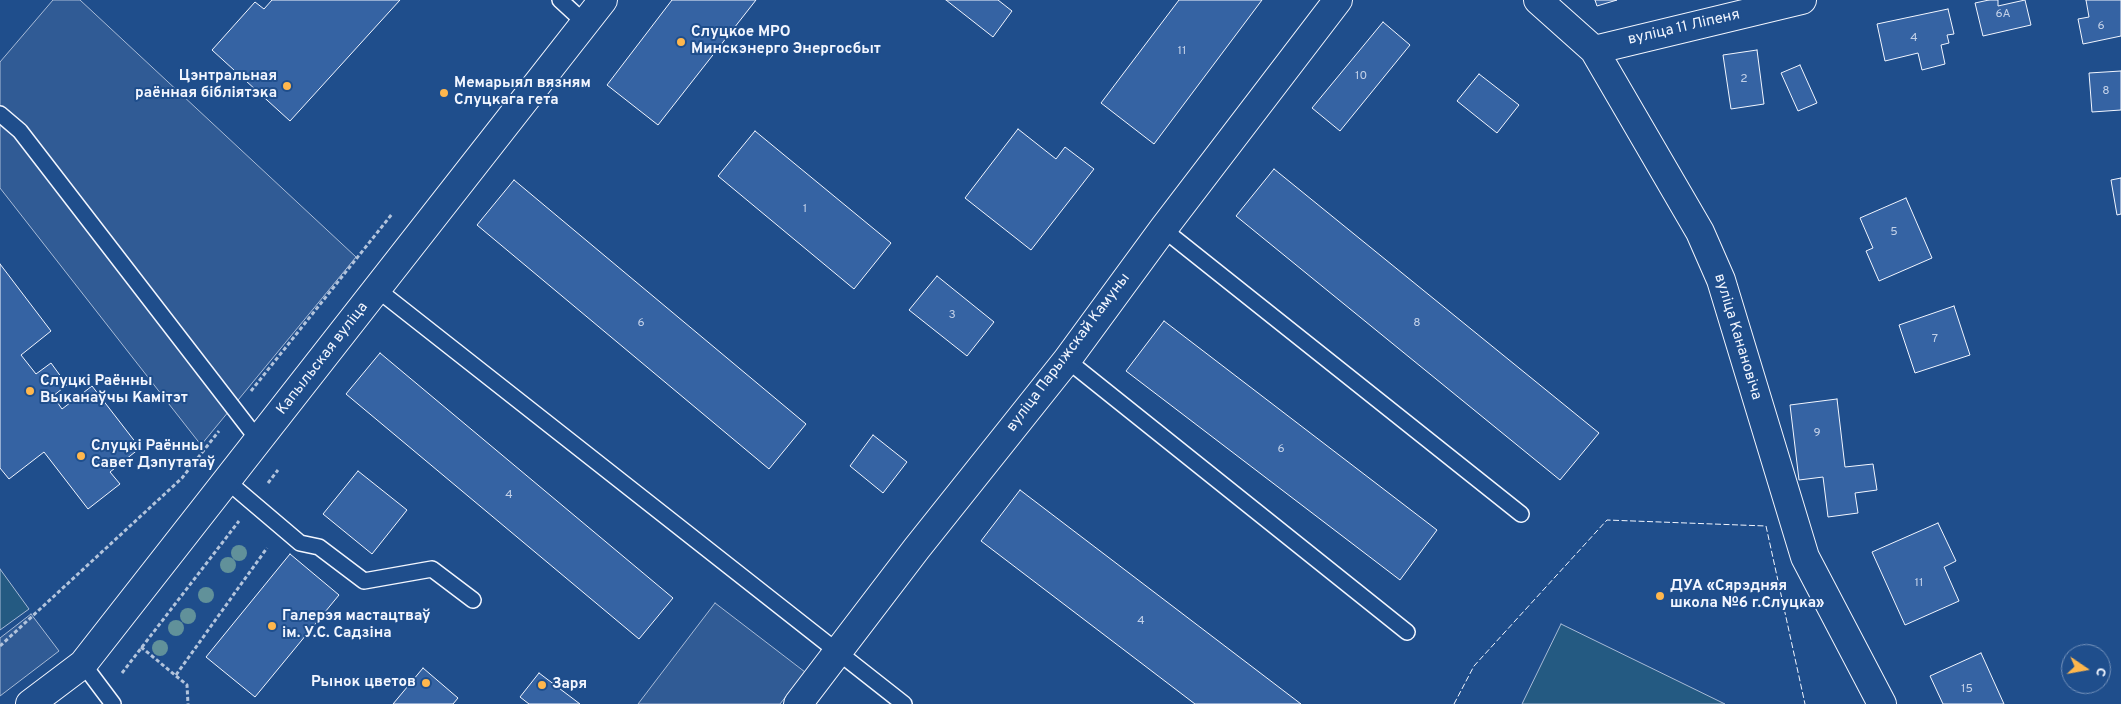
<!DOCTYPE html>
<html>
<head>
<meta charset="utf-8">
<style>
  body { margin:0 }
  #map { position:relative; width:2121px; height:704px; overflow:hidden; background:#1f4e8c; font-family:Overpass,sans-serif }
  canvas { display:block }
  .north { position:absolute; left:2061px; top:644px; width:50px; height:50px; box-sizing:border-box; background:#1f4e8c; border:1px solid #7391ba; border-radius:50%; rotate:102deg; font-size:14px; font-weight:700; line-height:20px; text-align:center; color:#f2f6ff }
  .north::after { content:''; display:block; margin:auto; width:18px; height:22px; background:#ffb74d; clip-path:polygon(50% 0,100% 100%,50% 72%,0 100%) }
</style>
</head>
<body>
<div id="map">
<canvas width="2121" height="704"></canvas>
<div class="north">С</div>
</div>
<script>
const ctx = document.querySelector('canvas').getContext('2d');
ctx.lineJoin = 'round';
function paint(path, color) { ctx.fillStyle = color; ctx.fill(path, 'evenodd'); }
const poly = rows => new Path2D(rows.map(r => 'M' + r).join(''));
function stroke(path, color, width, dash) { ctx.strokeStyle = color; ctx.lineWidth = width; ctx.lineCap = dash ? 'butt' : 'round'; ctx.setLineDash(dash || []); ctx.stroke(path); }
function drawText(font, color, halo, rows, align = 'center') {
  ctx.font = font + ' Overpass,sans-serif'; ctx.lineWidth = 4; ctx.setLineDash([]); ctx.textBaseline = 'middle'; ctx.strokeStyle = halo; ctx.fillStyle = color; for (const [text, x, y, turn = 0] of rows) {
    ctx.save(); ctx.translate(x, y); ctx.rotate((+turn || 0) * Math.PI / 180); ctx.textAlign = isNaN(turn) ? turn : align; if (halo) ctx.strokeText(text, 0, 0); ctx.fillText(text, 0, 0); ctx.restore();
  }
}
const green = poly([
  [0,569,29,609,0,630,0,569],
  [1561,624,1725,704,1522,704,1561,624]
]);
paint(green, '#245a82');
stroke(green, '#a8bbd7', 1);
const parking = poly([
  [53,0,80,0,356,257,201,445,0,188,0,62,53,0],
  [715,603,805,672,780,704,638,704,715,603],
  [31,614,59,651,0,696,0,638,31,614]
]);
paint(parking, '#305b95');
stroke(parking, '#a8bbd7', 1);
const building = poly([
  [272,0,400,0,290,121,212,50,255,2,264,9,272,0],
  [672,0,756,0,658,125,607,85,672,0],
  [946,0,998,0,1012,11,993,37,946,0],
  [1179,0,1262,0,1154,144,1101,103,1179,0],
  [1595,0,1617,0,1597,6,1595,0],
  [1989,0,1998,0,1998,6,2025,0,2031,25,1983,36,1975,3,1989,0],
  [2086,0,2121,0,2121,36,2083,44,2078,19,2089,17,2086,0],
  [1948,9,1954,34,1947,35,1949,43,1941,45,1945,64,1922,70,1918,53,1885,61,1877,24,1948,9],
  [1383,22,1410,45,1340,131,1312,108,1383,22],
  [1757,50,1764,104,1731,109,1723,55,1757,50],
  [1800,65,1817,103,1798,111,1781,73,1800,65],
  [2121,71,2121,110,2092,112,2089,73,2121,71],
  [1479,74,1519,105,1497,133,1457,101,1479,74],
  [1018,129,1056,159,1065,147,1094,169,1031,250,965,198,1018,129],
  [755,131,891,243,854,289,718,176,755,131],
  [1274,169,1599,433,1560,480,1236,216,1274,169],
  [2121,178,2121,214,2117,215,2111,180,2121,178],
  [514,180,806,424,769,469,477,225,514,180],
  [1906,198,1932,258,1879,281,1866,251,1873,248,1860,218,1906,198],
  [0,264,51,331,21,355,36,374,51,363,67,385,53,396,62,409,92,386,140,448,110,472,120,484,88,509,44,452,9,479,0,468,0,264],
  [937,276,994,322,967,356,909,310,937,276],
  [1954,306,1970,355,1915,373,1899,325,1954,306],
  [1164,321,1437,530,1400,580,1126,371,1164,321],
  [380,353,673,598,639,639,346,394,380,353],
  [1837,399,1845,467,1873,464,1877,490,1855,493,1858,513,1828,517,1823,477,1799,480,1790,405,1837,399],
  [873,435,907,462,883,493,850,466,873,435],
  [358,471,407,510,372,554,323,514,358,471],
  [1020,490,1301,704,1195,704,981,541,1020,490],
  [1938,523,1956,561,1944,567,1959,601,1905,625,1872,552,1938,523],
  [290,554,339,595,255,697,206,657,290,554],
  [1981,653,2004,704,1943,704,1930,676,1981,653],
  [423,668,458,698,453,704,393,704,423,668],
  [539,673,580,704,529,704,520,697,539,673]
]);
paint(building, '#3563a3');
stroke(building, '#f2f6ff', 1);
const service = poly([
  [560,0,585,23],
  [0,114,20,131,259,441],
  [1163,229,1521,514],
  [378,290,904,704],
  [1067,360,1407,632],
  [227,481,300,543,319,547,364,581,432,569,473,600],
  [83,664,113,704]
]);
const minor = poly([
  [1538,0,1594,50,1700,232,1721,280,1805,557,1882,704],
  [1594,50,1802,0],
  [798,704,917,548,1067,360,1163,229,1338,0]
]);
const secondary = poly([
  [30,704,83,664,603,0]
]);
stroke(service, '#f2f6ff', 18);
stroke(minor, '#f2f6ff', 30);
stroke(secondary, '#f2f6ff', 30);
stroke(poly([
  [251,391,392,214],
  [268,483,278,470],
  [0,646,182,478,219,431],
  [141,647,187,685,188,704],
  [122,673,239,521],
  [176,675,267,548]
]), '#b3c4dc', 3, [4, 2.5]);
stroke(service, '#1f4e8c', 15);
stroke(minor, '#1f4e8c', 28);
stroke(secondary, '#1f4e8c', 28);
stroke(poly([
  [1454,704,1474,666,1607,520,1766,526,1805,704]
]), '#f2f6ff', 1, [6, 2.5]);
ctx.fillStyle = '#61919a';
for (const [x, y] of [
  [239,553],
  [228,565],
  [206,595],
  [188,616],
  [176,628],
  [160,648]
]) { ctx.beginPath(); ctx.arc(x, y, 8, 0, 2 * Math.PI); ctx.fill(); }
for (const [x, y, r, color] of [
  [681,42,5,"#ffb74d"],
  [287,86,5,"#ffb74d"],
  [444,93,5,"#ffb74d"],
  [30,391,5,"#ffb74d"],
  [81,456,5,"#ffb74d"],
  [1660,596,5,"#ffb74d"],
  [272,626,5,"#ffb74d"],
  [426,683,5,"#ffb74d"],
  [542,685,5,"#ffb74d"]
]) { const dot = new Path2D(); dot.arc(x, y, r, 0, 2 * Math.PI); ctx.fillStyle = color; ctx.fill(dot); stroke(dot, '#1f4e8c', 2); }
drawText('12px', '#c3d1e8', null, [
  ["6А",2003,15],
  ["6",2101,27],
  ["4",1914,39],
  ["11",1182,52],
  ["10",1361,77],
  ["2",1744,80],
  ["8",2106,92],
  ["1",805,210],
  ["5",1894,233],
  ["3",952,316],
  ["6",641,324],
  ["8",1417,324],
  ["7",1935,340],
  ["9",1817,434],
  ["6",1281,450],
  ["4",509,496],
  ["11",1919,584],
  ["4",1141,622],
  ["15",1967,690]
]);
drawText('15px', '#f2f6ff', '#1f4e8c', [
  ["вуліца 11 Ліпеня",1684,28,-13],
  ["вуліца Канановіча",1737,337,73],
  ["вуліца Парыжскай Камуны",1069,353,-53],
  ["Капыльская вуліца",323,359,-52]
]);
drawText('bold 15px', '#f2f6ff', '#1f4e8c', [
  ["Слуцкое МРО",691,33],
  ["Минскэнерго Энергосбыт",691,50],
  ["Цэнтральная",277,77,"right"],
  ["раённая бібліятэка",277,94,"right"],
  ["Мемарыял вязням",454,84],
  ["Слуцкага гета",454,101],
  ["Слуцкі Раённы",40,382],
  ["Выканаўчы Камітэт",40,399],
  ["Слуцкі Раённы",91,447],
  ["Савет Дэпутатаў",91,464],
  ["ДУА «Сярэдняя",1670,587],
  ["школа №6 г.Слуцка»",1670,604],
  ["Галерэя мастацтваў",282,617],
  ["ім. У.С. Садзіна",282,634],
  ["Рынок цветов",416,683,"right"],
  ["Заря",552,685]
], 'left');
</script>
</body>
</html>
